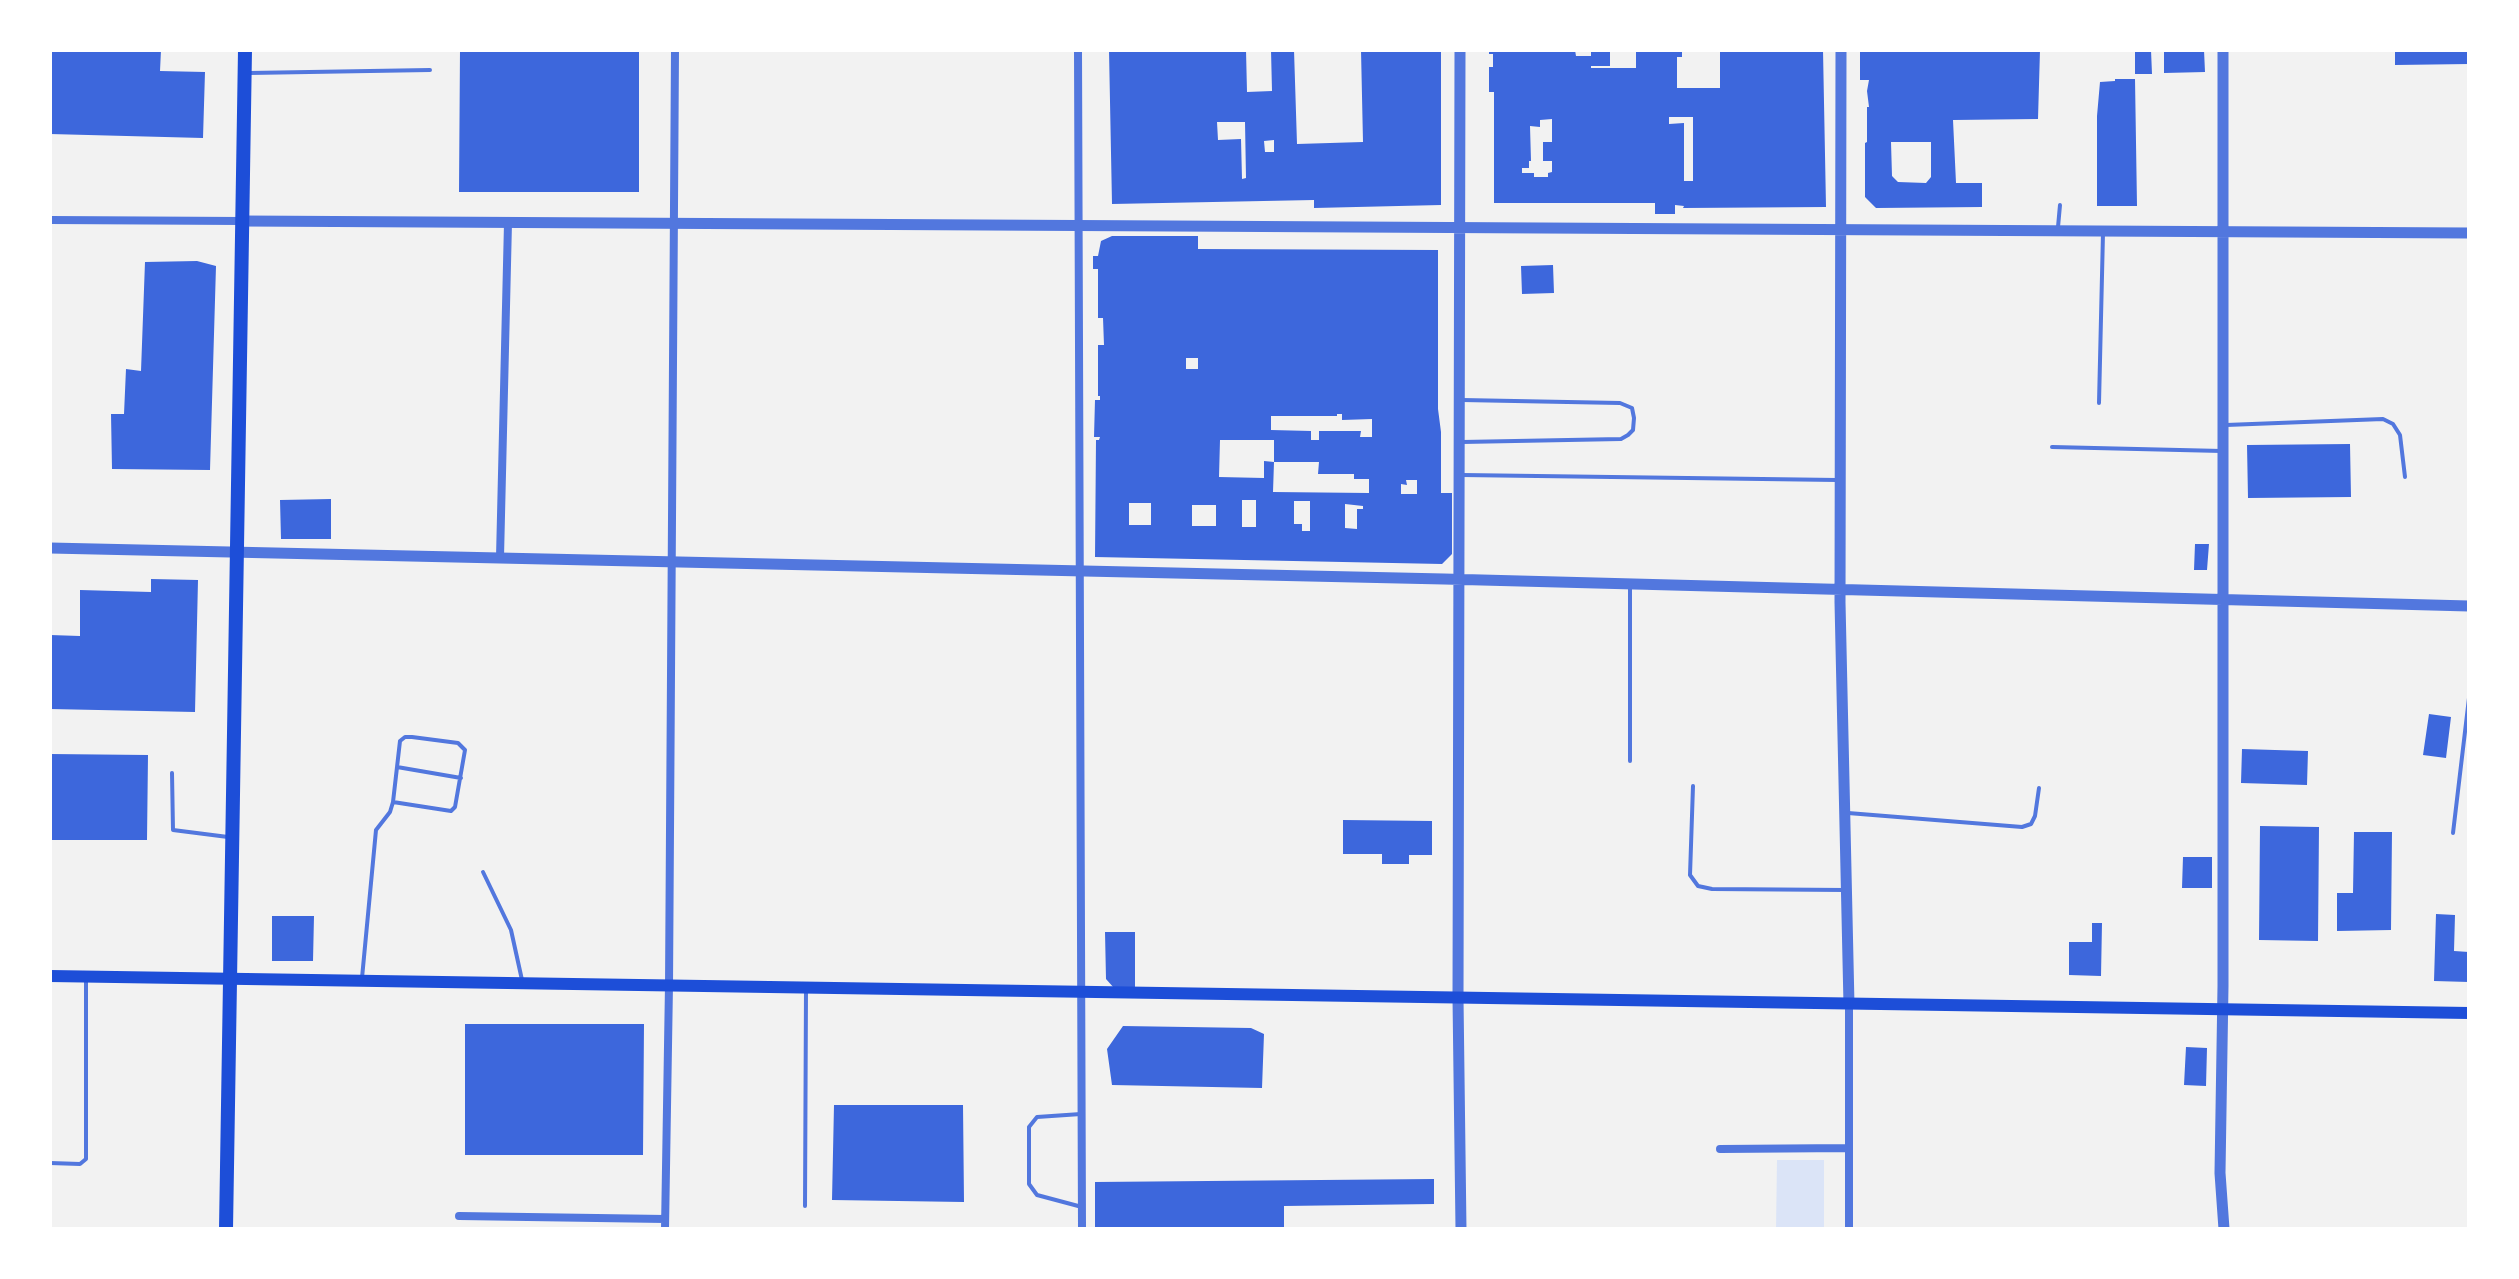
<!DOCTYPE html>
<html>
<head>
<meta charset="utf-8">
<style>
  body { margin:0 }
  #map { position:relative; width:2519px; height:1279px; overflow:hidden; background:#f2f2f2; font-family:"Varela Round",sans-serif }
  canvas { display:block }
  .frame { position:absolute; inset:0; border:52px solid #fff; pointer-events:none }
</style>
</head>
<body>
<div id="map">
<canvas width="2519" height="1279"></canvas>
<div class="frame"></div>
</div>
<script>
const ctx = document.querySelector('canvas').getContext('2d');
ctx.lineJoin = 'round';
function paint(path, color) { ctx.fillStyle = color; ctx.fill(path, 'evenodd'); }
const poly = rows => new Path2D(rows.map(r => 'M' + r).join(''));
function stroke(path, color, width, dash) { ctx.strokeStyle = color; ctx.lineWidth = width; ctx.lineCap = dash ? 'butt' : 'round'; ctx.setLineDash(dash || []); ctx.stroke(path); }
paint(poly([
  [1777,1160,1824,1160,1824,1229,1776,1229]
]), '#dbe4f7');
paint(poly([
  [50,50,161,50,160,71,205,72,203,138,50,134],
  [460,50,639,50,639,192,459,192],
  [1109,50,1246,50,1247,92,1272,91,1271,50,1294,50,1297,144,1363,142,1361,50,1441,50,1441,205,1314,208,1314,200,1112,204],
  [1217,122,1245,122,1246,178,1242,179,1241,139,1218,140],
  [1274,140,1274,152,1265,152,1264,141],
  [1489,50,1575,50,1576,56,1591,56,1591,50,1610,50,1610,66,1591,66,1591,68,1636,68,1636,50,1682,50,1682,57,1677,57,1677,88,1720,88,1720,50,1823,50,1826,207,1683,208,1684,206,1675,205,1675,214,1655,214,1655,203,1494,203,1494,92,1489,92,1489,67,1493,67,1493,54,1489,54],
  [1669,117,1693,117,1693,181,1684,181,1684,123,1669,124],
  [1552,119,1552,142,1543,142,1543,161,1552,161,1552,172,1548,173,1548,177,1534,177,1534,173,1522,173,1522,168,1529,168,1529,161,1531,161,1530,126,1540,127,1540,120],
  [1860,50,2040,50,2038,119,1953,120,1956,183,1982,183,1982,207,1876,208,1865,197,1865,143,1867,142,1867,107,1869,107,1867,91,1869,80,1860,80],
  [1891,142,1931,142,1931,177,1926,183,1898,182,1892,176],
  [2135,50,2151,50,2152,74,2135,74],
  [2164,50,2204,50,2205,72,2164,73],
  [2395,50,2469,50,2469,64,2395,65],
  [2115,79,2135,79,2137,206,2097,206,2097,116,2100,82,2115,81],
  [1112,236,1198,236,1198,249,1438,250,1438,409,1441,432,1441,493,1452,493,1452,554,1442,564,1095,557,1096,440,1099,440,1100,437,1094,437,1095,400,1100,400,1100,396,1098,396,1098,345,1104,345,1103,318,1098,318,1098,269,1093,269,1093,256,1098,256,1101,241],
  [1186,358,1198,358,1198,369,1186,369],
  [1337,414,1342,414,1342,420,1372,419,1372,437,1360,437,1361,431,1319,431,1319,440,1311,440,1311,431,1271,430,1271,416,1337,416],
  [1220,440,1274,440,1274,462,1319,462,1318,474,1354,474,1354,479,1369,479,1369,493,1273,492,1274,462,1264,461,1264,478,1219,477],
  [1406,480,1417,480,1417,494,1401,494,1401,484,1407,485],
  [1242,500,1256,500,1256,527,1242,527],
  [1294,501,1310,501,1310,531,1302,531,1302,524,1294,524],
  [1129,503,1151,503,1151,525,1129,525],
  [1345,504,1363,506,1363,509,1357,509,1357,529,1345,528],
  [1192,505,1216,505,1216,526,1192,526],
  [197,261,216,266,210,470,112,469,111,414,124,414,126,369,141,371,145,262],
  [1553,265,1554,293,1522,294,1521,266],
  [2350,444,2351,497,2248,498,2247,445],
  [331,499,331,539,281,539,280,500],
  [2195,544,2209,544,2207,570,2194,570],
  [151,579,198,580,195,712,50,709,50,635,80,636,80,590,151,592],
  [2429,714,2451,717,2446,758,2423,755],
  [2242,749,2308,751,2307,785,2241,783],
  [50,754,148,755,147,840,50,840],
  [1343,820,1432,821,1432,855,1409,855,1409,864,1382,864,1382,854,1343,854],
  [2260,826,2319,827,2318,941,2259,940],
  [2354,832,2392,832,2391,930,2337,931,2337,893,2353,893],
  [2183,857,2212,857,2212,888,2182,888],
  [2436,914,2455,915,2454,951,2469,952,2469,982,2434,981],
  [272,916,314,916,313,961,272,961],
  [2092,923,2102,923,2101,976,2069,975,2069,942,2092,942],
  [1105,932,1135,932,1135,988,1114,988,1106,979],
  [465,1024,644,1024,643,1155,465,1155],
  [1123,1026,1251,1028,1264,1034,1262,1088,1112,1085,1107,1049],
  [2186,1047,2207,1048,2206,1086,2184,1085],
  [834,1105,963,1105,964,1202,832,1200],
  [1434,1179,1434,1204,1284,1206,1284,1229,1095,1229,1095,1182]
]), '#3d67dc');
stroke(poly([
  [249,73,430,70],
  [2058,227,2060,205],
  [2099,403,2103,233],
  [2226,425,2383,419,2393,424,2400,435,2405,477],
  [1462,442,1621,439,1628,435,1633,430,1634,418,1632,408,1620,403,1462,400],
  [2052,447,2222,451],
  [1462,475,1837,480],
  [1630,761,1630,587],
  [397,767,461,778],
  [172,773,173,830,228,837],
  [1693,786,1690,875,1698,886,1712,889,1845,890],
  [1848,813,2022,827,2031,824,2035,816,2039,788],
  [2453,833,2469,698],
  [483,872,511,930,522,980],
  [362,978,376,830,390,812,393,802,400,741,405,737,412,737,458,743,465,750,455,807,451,811,393,802],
  [1081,1114,1037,1117,1029,1127,1029,1184,1037,1195,1082,1207],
  [50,1163,80,1164,86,1159,86,978],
  [805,1206,806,989]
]), '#5277de', 4);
stroke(poly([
  [1078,50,1082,1229],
  [50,220,242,221],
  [500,557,508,223],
  [1720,1149,1849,1148],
  [459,1216,665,1219],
  [665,1229,669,985,675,50],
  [1849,1229,1849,1005]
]), '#5277de', 8);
stroke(poly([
  [1460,50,1458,998,1461,1229],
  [1841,50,1840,602,1849,1005],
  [2223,50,2223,986,2220,1173,2224,1229],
  [242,221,2469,233],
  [50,548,1444,579,2469,606]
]), '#5277de', 11);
stroke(poly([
  [50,976,2469,1013]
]), '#1d4ed8', 12);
stroke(poly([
  [226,1229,245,50]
]), '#1d4ed8', 14);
</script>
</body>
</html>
